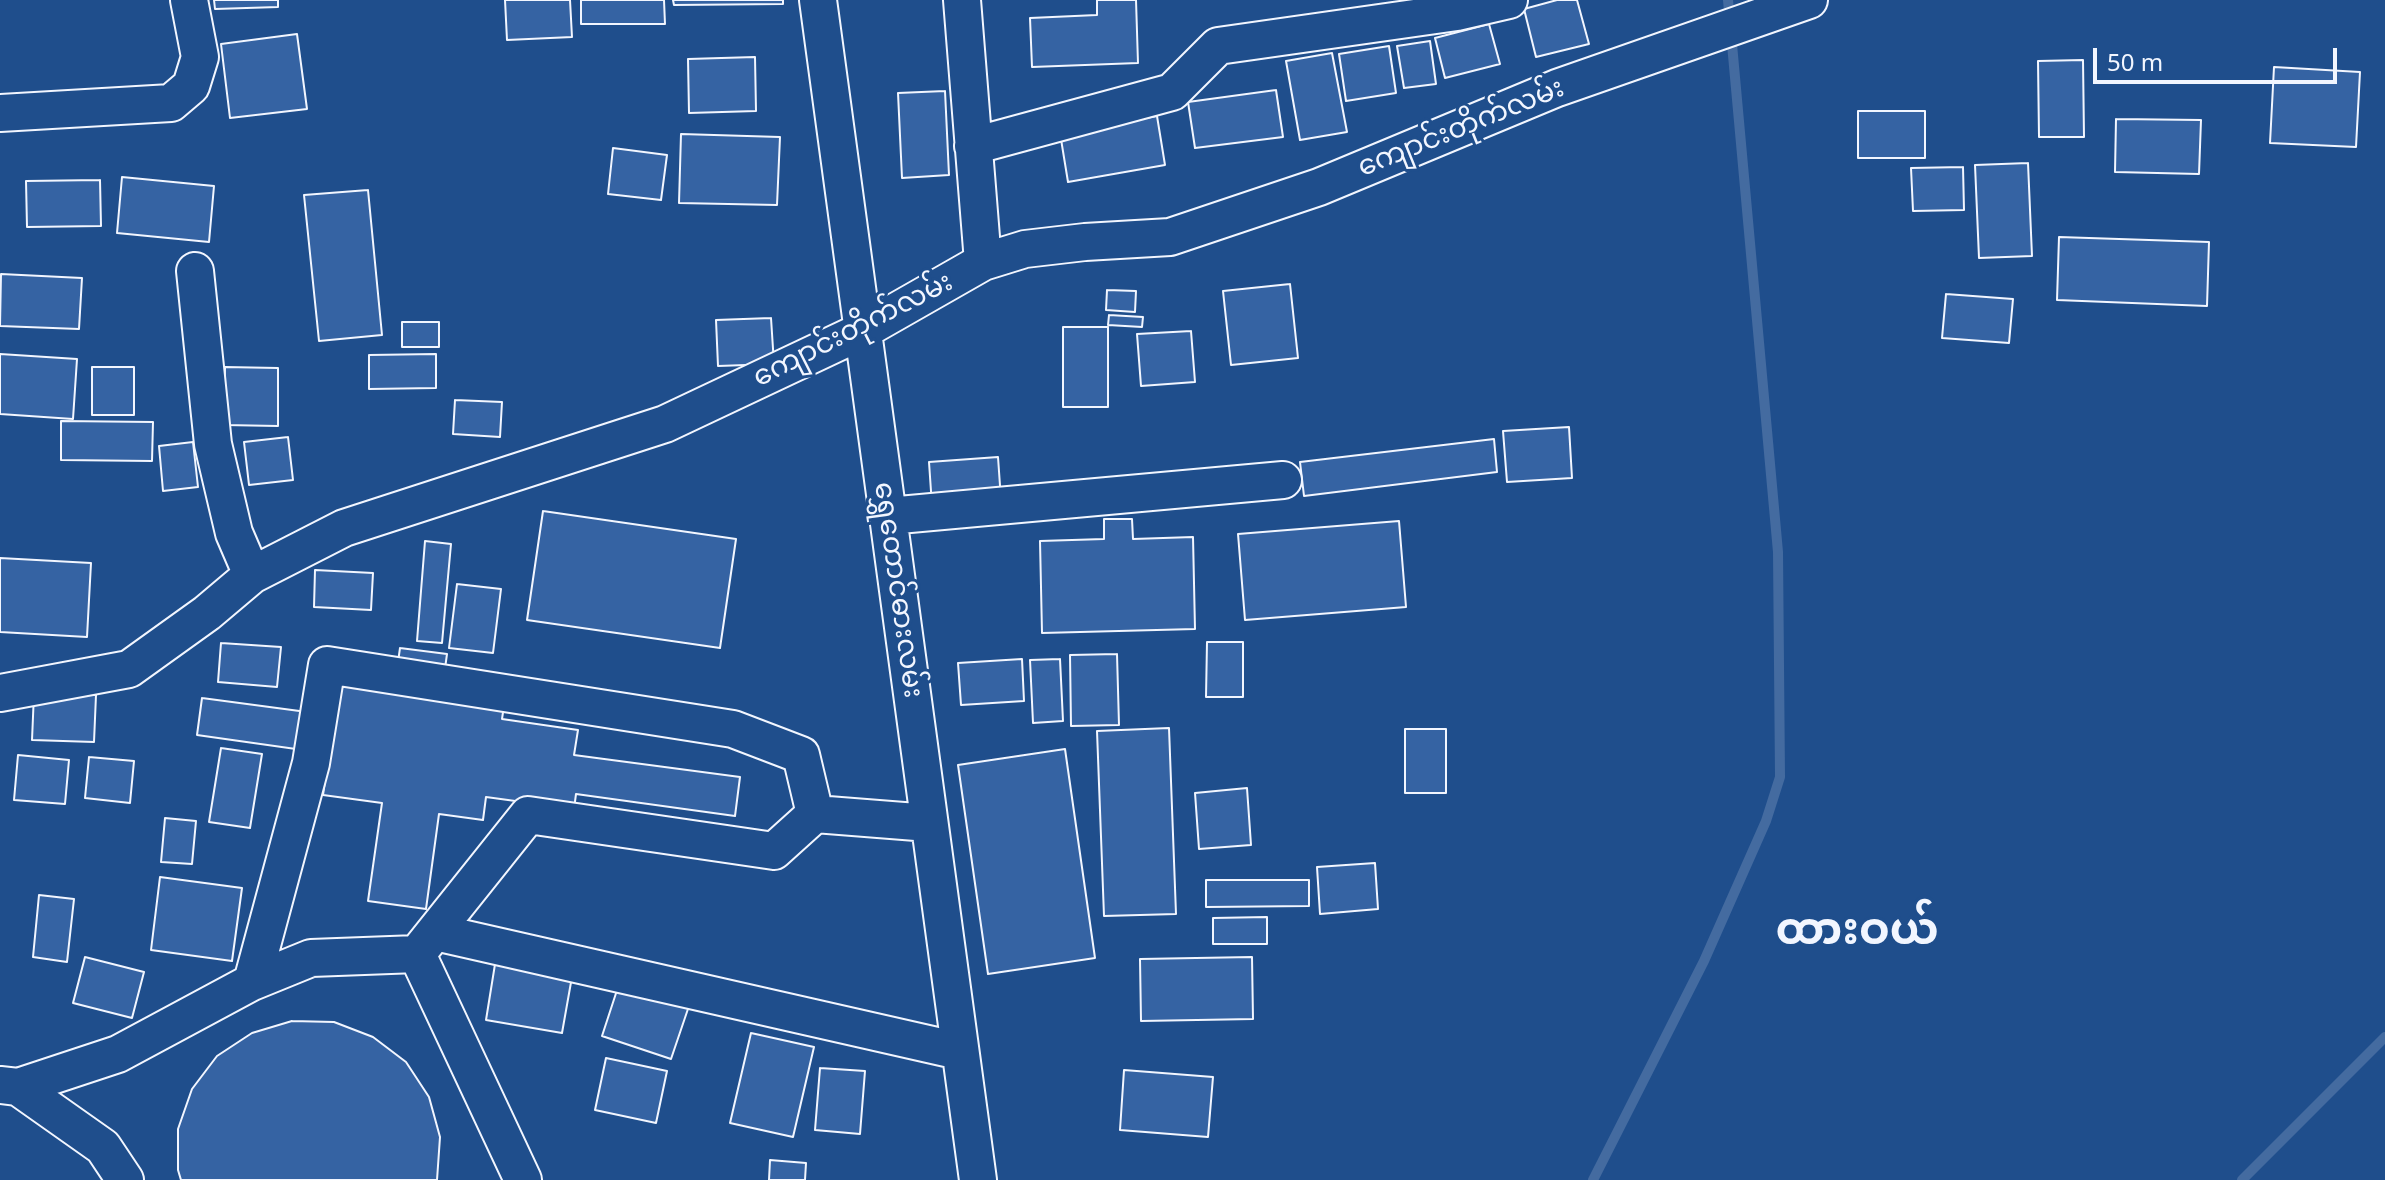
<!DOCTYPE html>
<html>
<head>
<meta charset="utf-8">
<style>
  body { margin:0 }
  #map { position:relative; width:2385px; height:1180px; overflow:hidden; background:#1f4e8c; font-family:"Noto Sans",sans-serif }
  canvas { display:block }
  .scale { position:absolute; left:2093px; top:48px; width:244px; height:36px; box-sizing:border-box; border:4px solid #f2f6ff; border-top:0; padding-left:10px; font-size:24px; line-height:28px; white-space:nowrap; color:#f2f6ff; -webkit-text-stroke:6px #1f4e8c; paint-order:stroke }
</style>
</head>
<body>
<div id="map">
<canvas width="2385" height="1180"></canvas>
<div class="scale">50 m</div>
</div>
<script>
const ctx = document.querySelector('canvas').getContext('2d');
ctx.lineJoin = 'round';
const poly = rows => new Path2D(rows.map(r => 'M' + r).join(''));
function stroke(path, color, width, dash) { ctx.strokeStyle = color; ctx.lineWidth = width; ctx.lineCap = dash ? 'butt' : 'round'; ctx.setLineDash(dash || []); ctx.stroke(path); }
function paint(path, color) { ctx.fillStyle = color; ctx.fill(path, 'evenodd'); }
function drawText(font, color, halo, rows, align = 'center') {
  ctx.font = font + ' "Noto Sans","Noto Sans Myanmar",sans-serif'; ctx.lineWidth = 6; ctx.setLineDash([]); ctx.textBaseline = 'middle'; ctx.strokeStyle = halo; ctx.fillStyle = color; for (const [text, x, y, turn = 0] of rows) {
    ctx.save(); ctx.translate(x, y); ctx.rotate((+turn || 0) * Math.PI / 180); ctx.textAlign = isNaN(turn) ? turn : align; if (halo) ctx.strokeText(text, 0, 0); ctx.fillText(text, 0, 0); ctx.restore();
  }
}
stroke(poly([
  [1593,1180,1704,961,1766,821,1780,777,1778,552,1728,0],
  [2242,1180,2385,1037]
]), '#446ba0', 10);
const building = poly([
  [214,0,278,0,278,7,215,9,214,0],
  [505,0,570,0,572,37,507,40,505,0],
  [581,0,664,0,665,24,581,24,581,0],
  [673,0,783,0,783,4,674,5,673,0],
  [1097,0,1136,0,1138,63,1032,67,1030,18,1097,15,1097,0],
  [1557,0,1577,0,1589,44,1536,57,1524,9,1557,0],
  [1489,24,1500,64,1445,78,1435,38,1489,24],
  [297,34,307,109,230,118,221,44,297,34],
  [1430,41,1436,84,1404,88,1397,46,1430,41],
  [1389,46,1396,93,1346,101,1339,54,1389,46],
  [1332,53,1347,132,1300,140,1286,61,1332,53],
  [755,57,756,111,689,113,688,59,755,57],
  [2083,60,2084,137,2039,137,2038,61,2083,60],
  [2274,67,2360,72,2356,147,2270,143,2274,67],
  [1276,90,1283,137,1195,148,1188,102,1276,90],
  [945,91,949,175,902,178,898,93,945,91],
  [1858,111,1925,111,1925,158,1858,158,1858,111],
  [1157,116,1165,165,1068,182,1060,133,1157,116],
  [2116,119,2201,120,2199,174,2115,172,2116,119],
  [681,134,780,137,777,205,679,203,681,134],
  [613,148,667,155,661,200,608,194,613,148],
  [2028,163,2032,256,1979,258,1975,165,2028,163],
  [1963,167,1964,210,1913,211,1911,168,1963,167],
  [122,177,214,186,209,242,117,233,122,177],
  [100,180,101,226,27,227,26,181,100,180],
  [368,190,382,335,319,341,304,195,368,190],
  [2059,237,2209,242,2207,306,2057,300,2059,237],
  [1,274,82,278,79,329,0,326,1,274],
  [1290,284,1298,358,1231,365,1223,291,1290,284],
  [1107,290,1136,291,1135,312,1106,310,1107,290],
  [1946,294,2013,299,2009,343,1942,338,1946,294],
  [1109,315,1143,317,1142,327,1108,325,1109,315],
  [771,318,774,364,718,366,716,320,771,318],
  [402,322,439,322,439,347,402,347,402,322],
  [1063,327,1108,327,1108,407,1063,407,1063,327],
  [1191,331,1195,382,1141,386,1137,334,1191,331],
  [0,354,77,359,73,419,0,414,0,354],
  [436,354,436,388,369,389,369,355,436,354],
  [92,367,134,367,134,415,92,415,92,367],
  [225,367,278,368,278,426,224,425,225,367],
  [455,400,502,402,500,437,453,434,455,400],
  [61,421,153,422,152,461,61,460,61,421],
  [1569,427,1572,478,1507,482,1503,431,1569,427],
  [288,437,293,480,249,485,244,442,288,437],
  [1494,439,1497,472,1304,496,1300,462,1494,439],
  [193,442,198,487,163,491,159,446,193,442],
  [998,457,1001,500,932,506,929,462,998,457],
  [543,511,736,539,720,648,527,620,543,511],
  [1104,519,1132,519,1133,539,1193,537,1195,629,1042,633,1040,541,1104,539,1104,519],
  [1399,521,1406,607,1245,620,1238,534,1399,521],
  [425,541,451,544,442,643,417,641,425,541],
  [0,558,91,563,87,637,0,632,0,558],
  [315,570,373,573,371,610,314,607,315,570],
  [457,584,501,589,493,653,449,648,457,584],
  [1207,642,1243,642,1243,697,1206,697,1207,642],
  [221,643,281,647,277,687,218,682,221,643],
  [400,648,447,654,442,690,505,699,502,719,578,730,574,755,740,777,735,816,576,794,574,809,486,797,483,820,439,814,426,909,368,901,382,803,323,795,340,676,395,683,400,648],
  [1117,654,1119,725,1071,726,1070,655,1117,654],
  [1022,659,1024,701,961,705,958,663,1022,659],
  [1060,659,1063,721,1033,723,1030,660,1060,659],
  [34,693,96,695,94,742,32,740,34,693],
  [202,698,322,714,317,752,197,735,202,698],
  [1169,728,1176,914,1104,916,1097,731,1169,728],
  [1405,729,1446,729,1446,793,1405,793,1405,729],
  [221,748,262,754,250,828,209,822,221,748],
  [1065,749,1095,958,988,974,958,765,1065,749],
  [18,755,69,760,65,804,14,800,18,755],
  [89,757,134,761,130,803,85,798,89,757],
  [1247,788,1251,845,1199,849,1195,793,1247,788],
  [165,818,196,821,192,864,161,862,165,818],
  [1375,863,1378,909,1320,914,1317,867,1375,863],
  [160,877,242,888,232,961,151,950,160,877],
  [1206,880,1309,880,1309,906,1206,907,1206,880],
  [39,895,74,899,67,962,33,957,39,895],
  [1267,917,1267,944,1213,944,1213,918,1267,917],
  [85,957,144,972,132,1018,73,1003,85,957],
  [1252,957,1253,1019,1141,1021,1140,959,1252,957],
  [496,958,573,971,562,1033,486,1020,496,958],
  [620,981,690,1003,671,1059,602,1036,620,981],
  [292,1021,334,1022,373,1037,406,1062,429,1097,440,1137,437,1180,181,1180,178,1170,178,1129,192,1089,217,1056,252,1033,292,1021],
  [751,1033,814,1047,793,1137,730,1123,751,1033],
  [606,1058,667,1071,656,1123,595,1110,606,1058],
  [820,1068,865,1071,860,1134,815,1130,820,1068],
  [1124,1070,1213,1077,1208,1137,1120,1130,1124,1070],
  [770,1160,806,1163,805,1180,769,1180,770,1160]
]);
paint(building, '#3563a3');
stroke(building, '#f2f6ff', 2);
const minor = poly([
  [818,0,978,1180],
  [962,0,983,262],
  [0,113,171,103,191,86,200,57,189,0],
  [973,146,1172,92,1218,46,1457,12,1509,0],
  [195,271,213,444,234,533,252,575],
  [888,516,1283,480],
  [0,693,129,669,207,613,252,575,344,528,665,424,862,331,983,262,1025,249,1085,242,1170,237,1319,187,1557,88,1809,0],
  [435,932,959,1051],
  [417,954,523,1180],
  [252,982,311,763,327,665,733,729,801,755,815,814],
  [0,1085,18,1087,118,1054,252,982,311,958,417,954,528,815,774,851,815,814,929,823],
  [18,1087,103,1147,125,1180]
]);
stroke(minor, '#f2f6ff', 40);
stroke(minor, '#1f4e8c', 36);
drawText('28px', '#f2f6ff', '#1f4e8c', [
  ["ကျောင်းတိုက်လမ်း",1461,128,-22],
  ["ကျောင်းတိုက်လမ်း",853,330,-27],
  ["ရွှေတောင်ဓားလမ်း",898,590,82]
]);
drawText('bold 44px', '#f2f6ff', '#1f4e8c', [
  ["ထားဝယ်",1857,931]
]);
</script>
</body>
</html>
